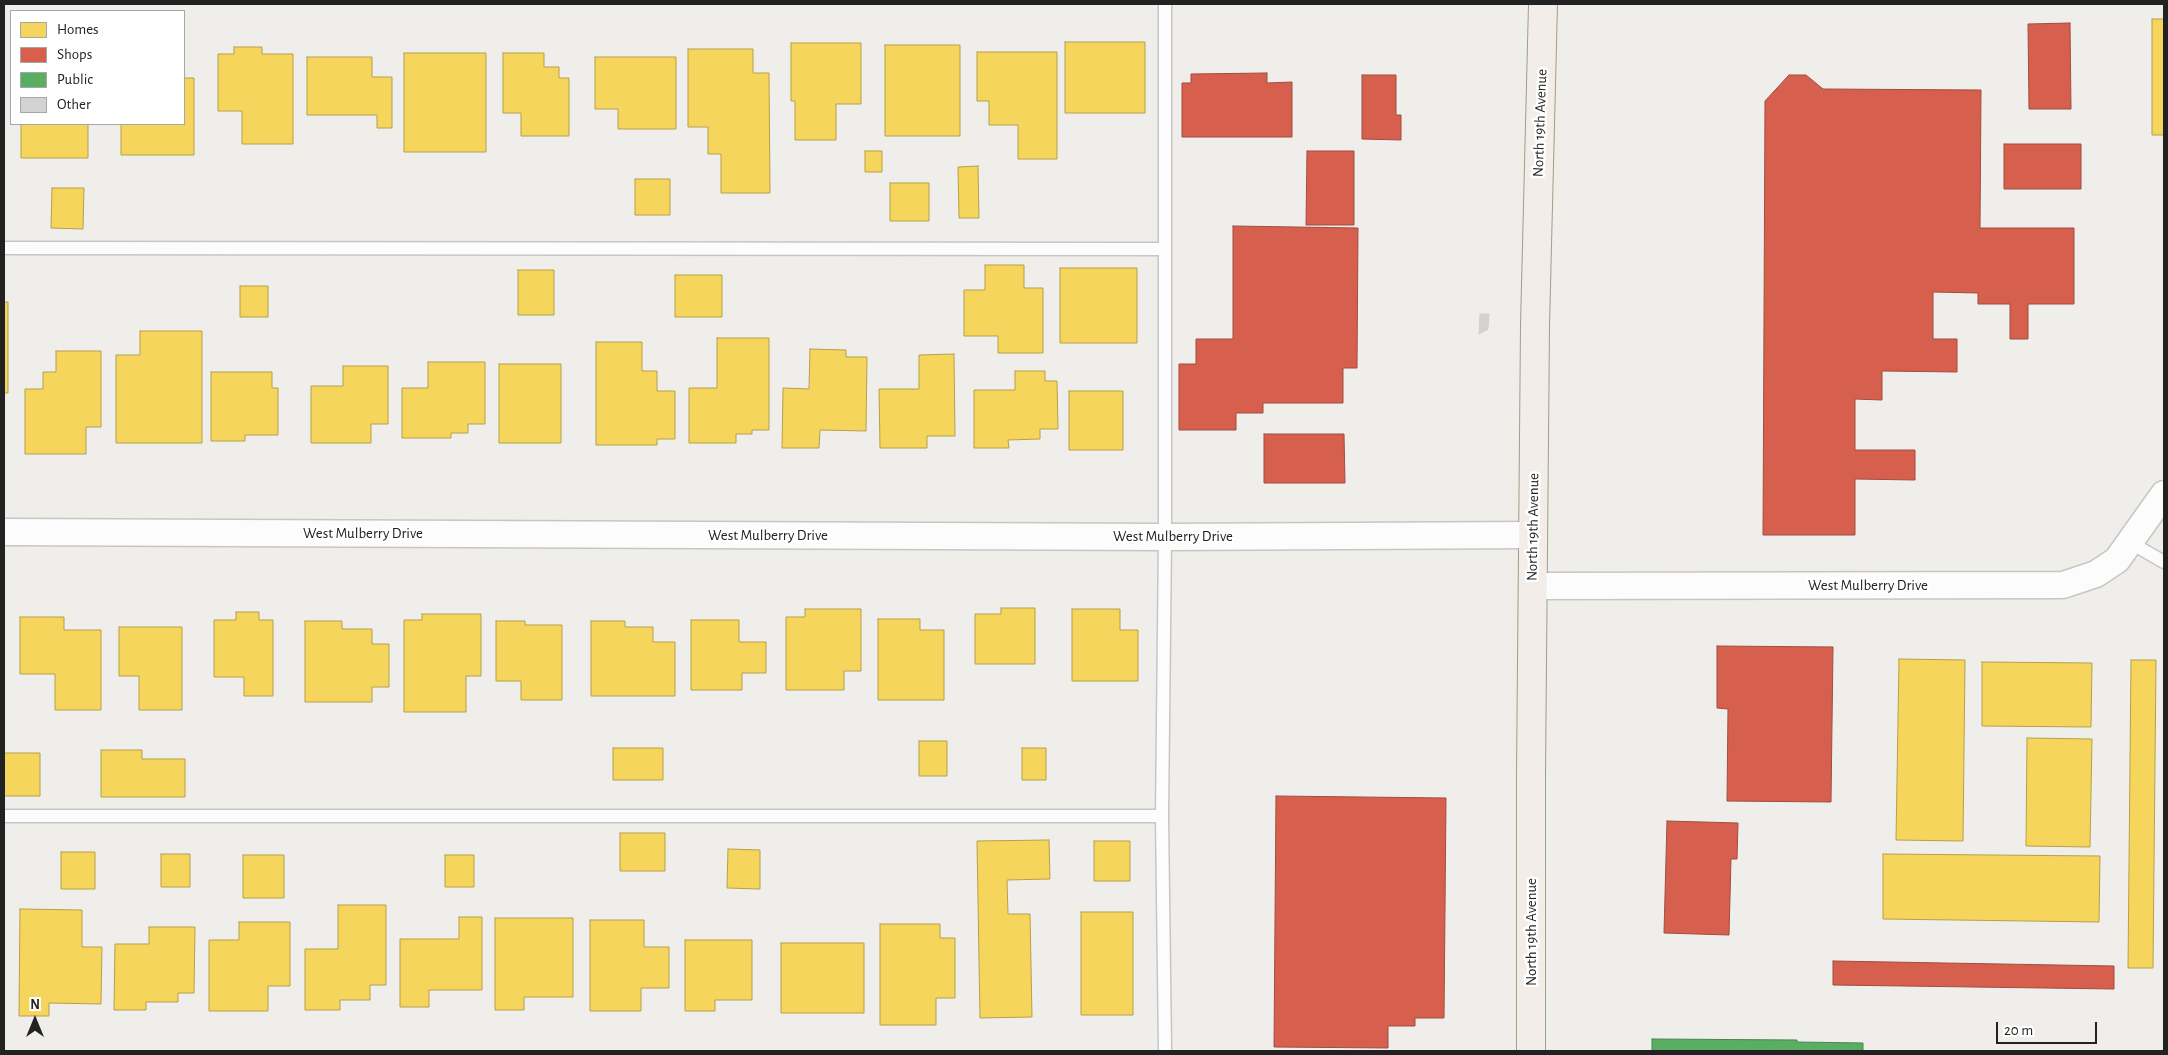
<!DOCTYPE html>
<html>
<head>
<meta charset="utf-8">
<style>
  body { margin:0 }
  #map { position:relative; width:2168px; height:1055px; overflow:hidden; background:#efeeeb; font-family:"Alegreya Sans",sans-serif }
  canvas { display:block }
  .frame { position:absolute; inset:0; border:5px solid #222; pointer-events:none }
  .legend { position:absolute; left:10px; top:10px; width:175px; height:115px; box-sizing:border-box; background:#fff; border:1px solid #a7a7a7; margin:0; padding:6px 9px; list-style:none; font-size:15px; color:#222 }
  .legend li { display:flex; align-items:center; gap:10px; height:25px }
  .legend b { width:25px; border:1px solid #a7a7a7 }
  .north { position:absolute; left:10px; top:995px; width:50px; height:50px; -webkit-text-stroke:4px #fff; paint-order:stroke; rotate:0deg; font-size:14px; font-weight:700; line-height:20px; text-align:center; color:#222 }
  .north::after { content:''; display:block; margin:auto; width:18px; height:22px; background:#222; clip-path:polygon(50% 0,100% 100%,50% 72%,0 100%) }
  .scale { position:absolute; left:1996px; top:1022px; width:101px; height:22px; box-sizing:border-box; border:2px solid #222; border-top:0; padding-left:6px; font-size:15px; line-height:18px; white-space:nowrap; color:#222; -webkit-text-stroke:4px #fff; paint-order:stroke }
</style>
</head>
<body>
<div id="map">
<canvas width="2168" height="1055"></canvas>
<div class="frame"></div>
<ul class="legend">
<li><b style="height:14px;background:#f6d55c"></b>Homes</li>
<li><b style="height:14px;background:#d6604d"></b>Shops</li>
<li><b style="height:14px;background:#5aae61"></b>Public</li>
<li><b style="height:14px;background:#d4d2d0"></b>Other</li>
</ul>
<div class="north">N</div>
<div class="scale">20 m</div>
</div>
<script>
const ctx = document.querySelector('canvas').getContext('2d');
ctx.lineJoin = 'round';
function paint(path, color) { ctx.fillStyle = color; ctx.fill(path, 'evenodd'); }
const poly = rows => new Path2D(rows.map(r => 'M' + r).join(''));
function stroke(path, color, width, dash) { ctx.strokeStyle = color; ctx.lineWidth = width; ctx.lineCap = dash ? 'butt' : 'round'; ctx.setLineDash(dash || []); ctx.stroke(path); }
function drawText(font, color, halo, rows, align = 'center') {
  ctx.font = font + ' "Alegreya Sans",sans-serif'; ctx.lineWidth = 5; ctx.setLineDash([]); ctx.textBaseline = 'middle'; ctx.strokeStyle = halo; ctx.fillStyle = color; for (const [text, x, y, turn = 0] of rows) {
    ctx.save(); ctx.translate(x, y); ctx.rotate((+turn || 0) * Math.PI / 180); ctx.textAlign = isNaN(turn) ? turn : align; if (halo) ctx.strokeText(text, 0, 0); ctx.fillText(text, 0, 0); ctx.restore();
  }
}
const homes = poly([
  [2152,19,2164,19,2164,135,2152,135,2152,19],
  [1065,42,1145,42,1145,113,1065,113,1065,42],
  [791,43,861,43,861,104,836,104,836,140,795,140,795,101,791,101,791,43],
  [885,45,960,45,960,136,885,136,885,45],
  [234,47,262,47,262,54,293,54,293,144,242,144,242,111,218,111,218,54,234,54,234,47],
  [688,49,753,49,753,73,769,73,770,193,721,193,721,154,708,154,708,127,688,127,688,49],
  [977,52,1057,52,1057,159,1018,159,1018,125,989,125,989,101,977,101,977,52],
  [404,53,486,53,486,152,404,152,404,53],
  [503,53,544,53,544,67,559,67,559,78,569,78,569,136,521,136,521,113,503,113,503,53],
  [307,57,372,57,372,77,392,77,392,128,377,128,377,115,307,115,307,57],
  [595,57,676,57,676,129,618,129,618,109,595,109,595,57],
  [184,78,194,78,194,155,121,155,121,124,184,124,184,78],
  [21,124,88,124,88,158,21,158,21,124],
  [865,151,882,151,882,172,865,172,865,151],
  [978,166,979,218,959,218,958,167,978,166],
  [635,179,670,179,670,215,635,215,635,179],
  [890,183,929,183,929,221,890,221,890,183],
  [52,188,84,188,83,229,51,228,52,188],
  [985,265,1024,265,1024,288,1043,288,1043,353,998,353,998,336,964,336,964,290,985,290,985,265],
  [1060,268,1137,268,1137,343,1060,343,1060,268],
  [518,270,554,270,554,315,518,315,518,270],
  [675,275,722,275,722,317,675,317,675,275],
  [240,286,268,286,268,317,240,317,240,286],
  [4,302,8,302,8,393,4,393,4,302],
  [140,331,202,331,202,443,116,443,116,355,140,355,140,331],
  [717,338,769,338,769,430,752,430,752,434,736,434,736,443,689,443,689,388,717,388,717,338],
  [596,342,642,342,642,371,657,371,657,391,675,391,675,439,657,439,657,445,596,445,596,342],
  [810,349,846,350,846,357,867,357,866,431,820,430,819,448,782,448,783,388,809,389,810,349],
  [56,351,101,351,101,427,86,427,86,454,25,454,25,389,43,389,43,372,56,372,56,351],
  [954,354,955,436,927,436,927,448,880,448,879,389,919,389,919,355,954,354],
  [428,362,485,362,485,424,468,424,468,433,451,433,451,438,402,438,402,388,428,388,428,362],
  [499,364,561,364,561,443,499,443,499,364],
  [343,366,388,366,388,424,371,424,371,443,311,443,311,386,343,386,343,366],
  [1015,371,1045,371,1045,381,1057,381,1058,429,1040,429,1040,439,1008,440,1009,448,974,448,974,390,1015,390,1015,371],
  [211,372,272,372,272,388,278,388,278,435,245,435,245,441,211,441,211,372],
  [1069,391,1123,391,1123,450,1069,450,1069,391],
  [1001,608,1035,608,1035,664,975,664,975,614,1001,614,1001,608],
  [805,609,861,609,861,671,844,671,844,690,786,690,786,617,805,617,805,609],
  [1072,609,1120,609,1120,630,1138,630,1138,681,1072,681,1072,609],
  [236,612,259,612,259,620,273,620,273,696,244,696,244,677,214,677,214,620,236,620,236,612],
  [422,614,481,614,481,676,466,676,466,712,404,712,404,620,422,620,422,614],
  [20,617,64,617,64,630,101,630,101,710,55,710,55,674,20,674,20,617],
  [878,619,920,619,920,630,944,630,944,700,878,700,878,619],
  [691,620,739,620,739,642,766,642,766,673,742,673,742,690,691,690,691,620],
  [305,621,342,621,342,629,372,629,372,644,389,644,389,687,372,687,372,702,305,702,305,621],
  [496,621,525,621,525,625,562,625,562,700,521,700,521,681,496,681,496,621],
  [591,621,625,621,625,627,653,627,653,642,675,642,675,696,591,696,591,621],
  [119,627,182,627,182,710,139,710,139,676,119,676,119,627],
  [1899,659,1965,660,1963,841,1896,840,1899,659],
  [2131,660,2156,660,2153,968,2128,968,2131,660],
  [1982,662,2092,663,2091,727,1982,726,1982,662],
  [2027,738,2092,739,2090,847,2026,846,2027,738],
  [919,741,947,741,947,776,919,776,919,741],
  [613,748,663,748,663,780,613,780,613,748],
  [1022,748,1046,748,1046,780,1022,780,1022,748],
  [101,750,142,750,142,759,185,759,185,797,101,797,101,750],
  [4,753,40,753,40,796,4,796,4,753],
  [620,833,665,833,665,871,620,871,620,833],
  [1049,840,1050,879,1007,880,1008,914,1030,914,1032,1017,980,1018,977,841,1049,840],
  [1094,841,1130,841,1130,881,1094,881,1094,841],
  [728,849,760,850,760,889,727,888,728,849],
  [61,852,95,852,95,889,61,889,61,852],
  [161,854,190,854,190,887,161,887,161,854],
  [1883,854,2100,856,2099,922,1883,919,1883,854],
  [243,855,284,855,284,898,243,898,243,855],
  [445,855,474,855,474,887,445,887,445,855],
  [338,905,386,905,386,985,370,985,370,1000,340,1000,340,1010,305,1010,305,949,338,949,338,905],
  [20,909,82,910,82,947,102,947,101,1004,49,1003,49,1016,19,1016,20,909],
  [1081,912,1133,912,1133,1015,1081,1015,1081,912],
  [459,917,482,917,482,990,429,990,429,1007,400,1007,400,939,459,939,459,917],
  [495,918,573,918,573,997,524,997,524,1010,495,1010,495,918],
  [590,920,644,920,644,947,669,947,669,988,641,988,641,1011,590,1011,590,920],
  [239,922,290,922,290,986,268,986,268,1011,209,1011,209,940,239,940,239,922],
  [880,924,940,924,940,938,955,938,955,998,936,998,936,1025,880,1025,880,924],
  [149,927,195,927,194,993,178,993,178,1002,146,1002,146,1010,114,1010,115,944,149,944,149,927],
  [685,940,752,940,752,1000,715,1000,715,1011,685,1011,685,940],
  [781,943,864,943,864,1013,781,1013,781,943]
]);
paint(homes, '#f6d55c');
stroke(homes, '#b69f4b', 1);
const shops = poly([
  [2070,23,2071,109,2029,109,2028,24,2070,23],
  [1267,73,1267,83,1292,82,1292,137,1182,137,1182,83,1191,83,1191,74,1267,73],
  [1362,75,1396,75,1396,115,1401,115,1401,140,1362,139,1362,75],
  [1789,75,1806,75,1823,89,1981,90,1980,228,2074,228,2074,304,2028,304,2028,339,2010,339,2010,304,1978,304,1978,293,1933,292,1933,339,1957,339,1957,372,1882,371,1882,400,1855,399,1855,450,1915,450,1915,480,1855,479,1855,535,1763,535,1765,101,1789,75],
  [2004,144,2081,144,2081,189,2004,189,2004,144],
  [1307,151,1354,151,1354,225,1306,225,1307,151],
  [1233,226,1358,228,1357,368,1343,368,1343,403,1263,403,1263,413,1236,413,1236,430,1179,430,1179,364,1196,364,1196,339,1233,339,1233,226],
  [1264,434,1344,434,1345,483,1264,483,1264,434],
  [1717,646,1833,647,1831,802,1727,801,1728,709,1717,708,1717,646],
  [1276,796,1446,798,1444,1018,1415,1018,1415,1026,1388,1026,1388,1048,1274,1047,1276,796],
  [1667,821,1738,823,1737,859,1731,859,1729,935,1664,933,1667,821],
  [1833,961,2114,966,2114,989,1833,985,1833,961]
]);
paint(shops, '#d6604d');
stroke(shops, '#a04d40', 1);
const public = poly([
  [1652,1039,1797,1040,1797,1042,1863,1043,1863,1051,1652,1051,1652,1039]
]);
paint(public, '#5aae61');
stroke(public, '#49844e', 1);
const building = poly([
  [1480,314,1489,314,1488,329,1479,334,1480,314]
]);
paint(building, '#d4d2d0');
stroke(building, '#d2d0cc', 1);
const service = poly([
  [1165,4,1165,537,1162,816,1165,1051],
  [4,248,1165,249],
  [2131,543,2164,562],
  [4,816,1162,816]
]);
const minor = poly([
  [4,532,1165,537,1533,535],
  [1532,586,2063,585,2096,574,2117,560,2164,494]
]);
const primary = poly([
  [1531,1051,1531,774,1535,326,1543,4]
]);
stroke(service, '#c7c6c5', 15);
stroke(minor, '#c7c6c5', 29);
stroke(primary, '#a59c89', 30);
stroke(service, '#fdfcfc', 12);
stroke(minor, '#fdfcfc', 26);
stroke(primary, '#f2ede8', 28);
drawText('15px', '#222', '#fff', [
  ["North 19th Avenue",1540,123,-88],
  ["North 19th Avenue",1533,527,-89],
  ["West Mulberry Drive",363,533],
  ["West Mulberry Drive",768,535],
  ["West Mulberry Drive",1173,536],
  ["West Mulberry Drive",1868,585],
  ["North 19th Avenue",1531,932,-90]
]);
</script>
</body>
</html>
